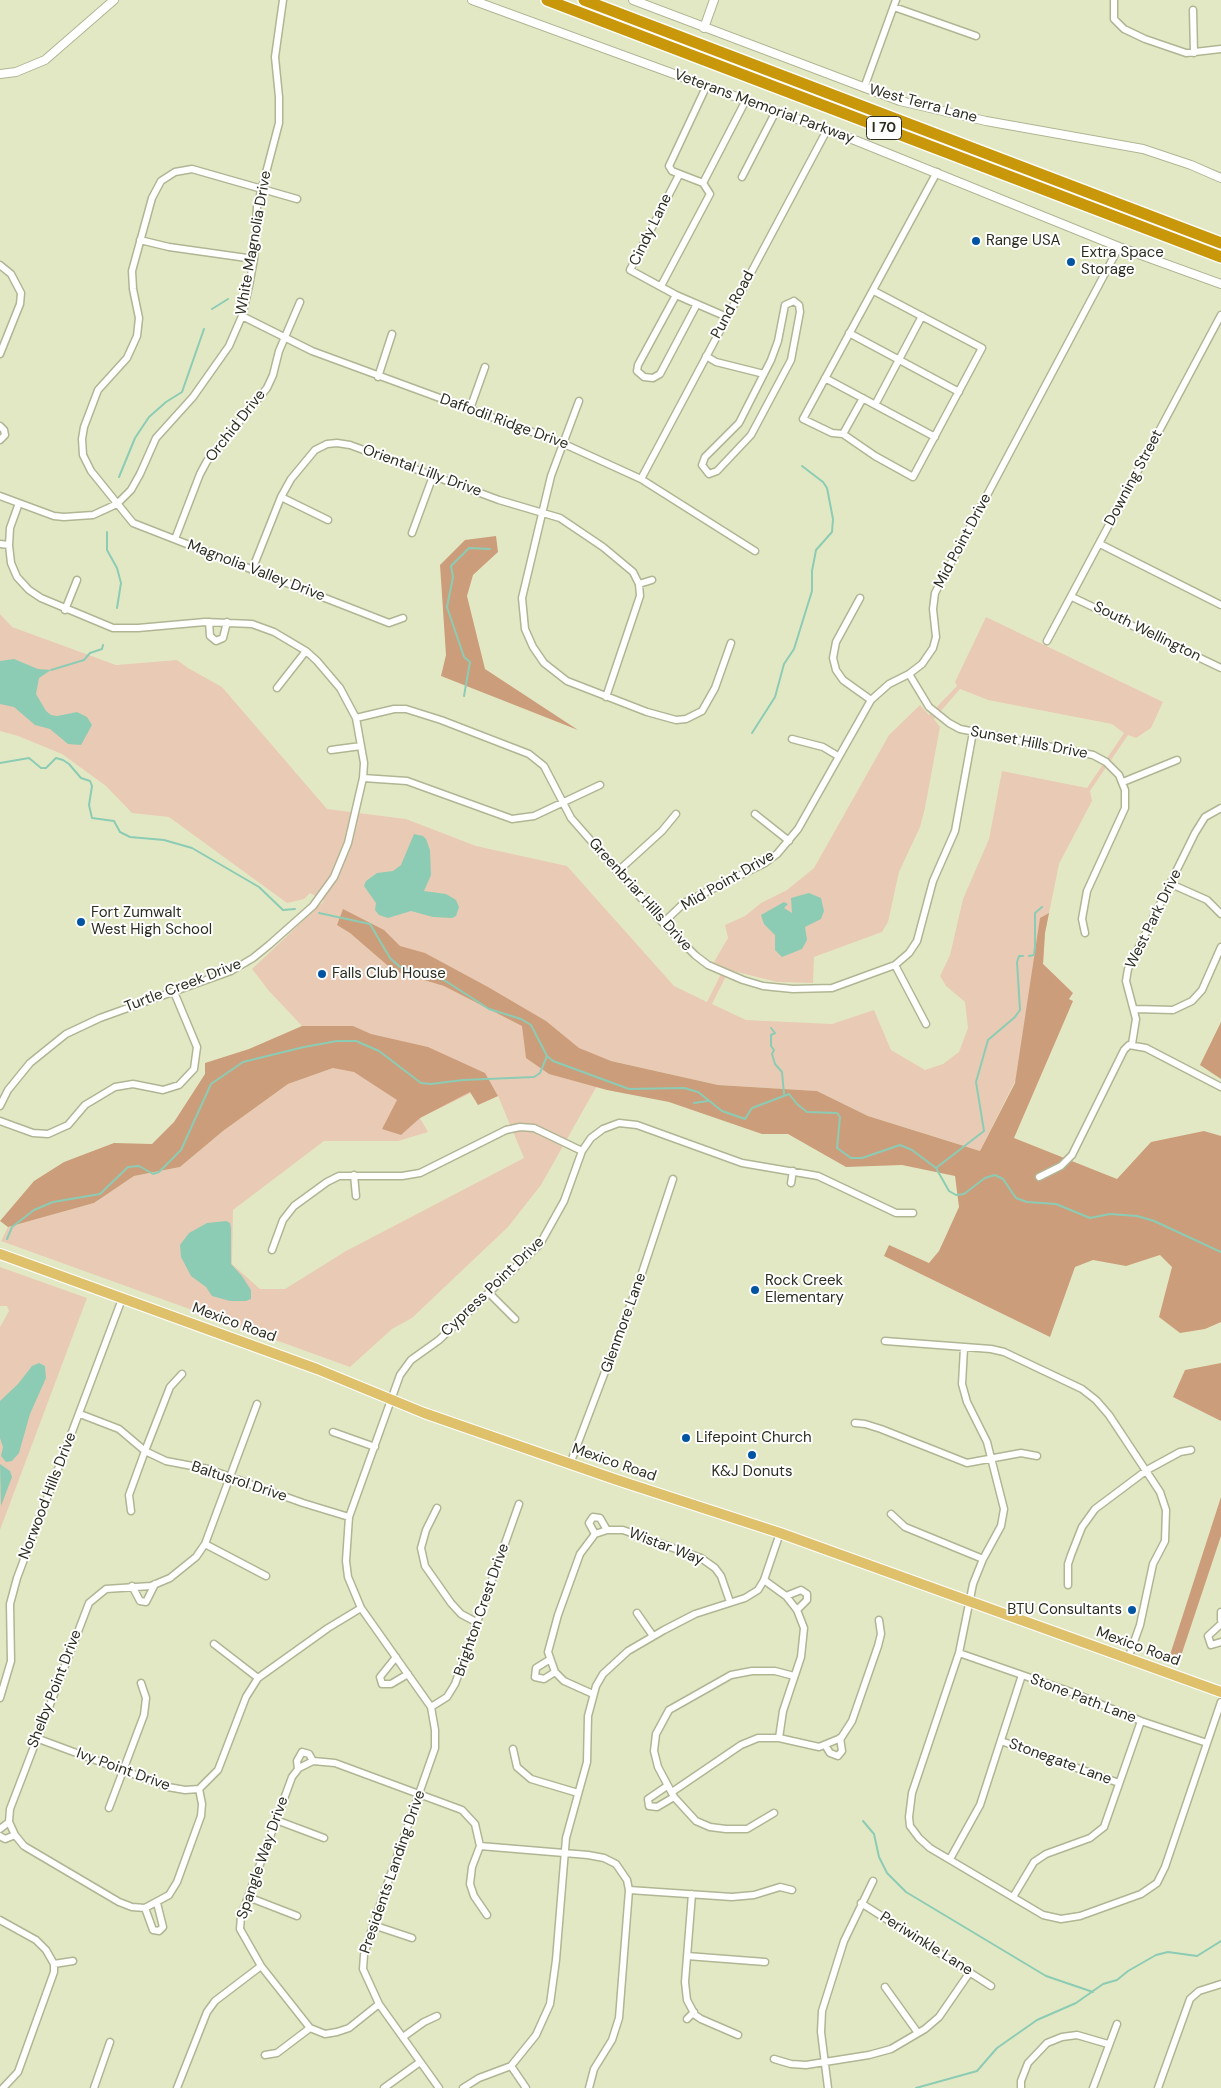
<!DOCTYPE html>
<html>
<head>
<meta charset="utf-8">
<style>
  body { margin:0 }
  canvas { display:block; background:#e3e8c4 }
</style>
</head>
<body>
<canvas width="1221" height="2088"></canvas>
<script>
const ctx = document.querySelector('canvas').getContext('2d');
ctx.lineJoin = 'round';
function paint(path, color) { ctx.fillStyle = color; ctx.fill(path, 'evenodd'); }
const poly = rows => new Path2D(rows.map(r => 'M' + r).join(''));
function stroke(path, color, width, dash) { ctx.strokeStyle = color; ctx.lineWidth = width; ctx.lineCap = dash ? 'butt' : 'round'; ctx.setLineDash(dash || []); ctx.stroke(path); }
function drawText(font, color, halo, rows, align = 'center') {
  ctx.font = font + ' "DM Sans",sans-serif'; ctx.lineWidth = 4; ctx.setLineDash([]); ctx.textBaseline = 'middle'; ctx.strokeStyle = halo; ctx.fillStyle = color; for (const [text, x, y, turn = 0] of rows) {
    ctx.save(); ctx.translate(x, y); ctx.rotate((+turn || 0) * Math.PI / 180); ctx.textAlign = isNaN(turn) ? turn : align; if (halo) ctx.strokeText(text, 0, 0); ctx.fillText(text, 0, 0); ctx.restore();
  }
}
paint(poly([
  [0,614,12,627,116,665,177,660,188,668,222,687,327,809,406,819,476,846,567,866,674,986,707,1002,724,968,714,962,728,938,725,925,745,916,761,903,787,890,814,868,889,735,920,705,929,715,957,686,955,682,986,617,1163,702,1151,728,1136,738,1128,735,1090,791,1092,801,1059,864,1045,933,1043,964,1070,990,1013,1085,980,1151,868,1116,817,1091,718,1085,611,1061,541,1185,508,1227,412,1318,392,1329,350,1367,1,1241,8,1227,94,1203,134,1176,180,1167,223,1131,288,1084,333,1068,352,1026,302,1026,269,991,252,969,324,901,310,893,304,899,287,903,169,817,132,813,106,786,62,754,18,736,0,731],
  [960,689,988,700,1112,724,1124,733,1087,788,1002,771,989,839,963,899,950,955,940,976,946,986,965,1002,968,1028,959,1052,943,1064,925,1070,891,1050,874,1010,832,1024,746,1020,712,1004,729,970,777,982,813,983,814,957,882,932,888,922,899,872,920,827,925,808,940,727,934,719],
  [471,1093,478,1105,498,1096,524,1158,346,1251,285,1289,260,1289,232,1264,233,1210,324,1141,398,1141,428,1132,420,1118],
  [0,1267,87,1298,0,1530,0,1327,9,1311,7,1306,0,1306]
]), '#e9cbb5');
paint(poly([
  [496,536,498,552,473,575,467,596,485,669,578,730,441,676,446,655,440,565,465,540],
  [343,909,384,930,400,946,425,953,488,987,546,1021,579,1048,611,1061,718,1085,817,1091,868,1116,980,1151,1015,1083,1040,918,1049,913,1045,933,1043,964,1073,993,1069,999,1073,1001,1014,1138,1117,1179,1151,1142,1204,1131,1221,1136,1221,1322,1205,1329,1180,1333,1159,1317,1172,1267,1160,1255,1126,1266,1093,1260,1075,1267,1050,1337,884,1256,889,1245,929,1263,939,1251,959,1207,955,1176,902,1165,846,1167,788,1134,762,1134,669,1102,607,1090,549,1074,526,1058,522,1026,444,986,394,971,350,933,337,925],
  [1221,1022,1221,1079,1200,1065],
  [302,1026,353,1026,371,1034,428,1047,485,1073,498,1096,478,1105,470,1092,420,1118,401,1135,382,1129,397,1100,354,1072,333,1068,288,1084,223,1131,180,1167,134,1176,94,1203,8,1227,0,1221,34,1181,64,1162,114,1143,152,1144,174,1122,205,1074,205,1063,249,1049],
  [1221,1363,1221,1421,1173,1397,1185,1370],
  [1221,1497,1221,1536,1179,1662,1169,1658]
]), '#cc9d7b');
paint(poly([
  [14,659,38,669,51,670,39,678,36,694,46,711,51,715,57,716,77,712,87,717,92,725,81,745,68,744,50,729,35,725,14,707,0,704,0,661],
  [414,834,423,836,426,839,430,850,431,875,424,891,446,894,456,900,459,907,456,916,452,918,433,917,411,911,388,918,379,915,375,910,376,903,364,886,366,881,377,873,393,871,401,865],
  [809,893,821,898,824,911,821,919,805,927,807,940,802,949,782,957,775,950,775,935,764,924,761,915,784,902,788,904,784,908,792,913,791,898],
  [226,1221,230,1223,231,1228,231,1264,242,1276,251,1290,251,1299,246,1301,230,1301,212,1296,206,1287,191,1276,181,1257,180,1245,189,1233,207,1223],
  [39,1363,45,1366,46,1378,30,1414,19,1453,12,1461,6,1462,1,1456,3,1447,0,1438,0,1401,18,1384,32,1366],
  [0,1464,10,1471,12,1477,1,1506]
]), '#8cccb4');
stroke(poly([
  [212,309,228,299],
  [119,477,135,438,149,417,166,402,182,392,204,329],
  [107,532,107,550,117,568,121,583,117,608],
  [51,670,84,660,90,653,102,649,103,645],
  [464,696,470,662,464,657,447,607,453,577,451,566,469,548,490,549],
  [752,733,775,697,784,664,794,649,812,591,812,571,816,550,832,532,833,519,827,488,823,482,802,466],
  [0,763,29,758,41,768,46,768,56,758,63,760,69,764,81,778,90,781,92,786,89,805,92,818,114,821,120,832,130,837,164,840,192,848,259,887,283,910,295,909],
  [319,913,370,924,390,958,400,967,444,980,489,1009,521,1019,531,1025,547,1056,553,1061,629,1089,684,1088,698,1092,722,1111,745,1119,752,1108,789,1094,797,1104,807,1112,837,1113,840,1117,837,1148,851,1158,862,1158,900,1145,912,1150,936,1168,949,1191,956,1195,964,1194,985,1178,995,1175,1003,1179,1016,1198,1027,1202,1056,1204,1090,1218,1110,1214,1137,1216,1154,1221,1221,1252],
  [1029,956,1034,955,1035,946,1035,913,1042,907],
  [771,1028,775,1033,771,1035,771,1046,774,1050,772,1054,775,1064,782,1072,784,1094],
  [694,1103,708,1101],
  [936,1168,984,1131,976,1082,988,1040,1015,1017,1020,1010,1017,962,1019,956,1023,956],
  [7,1239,12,1227,34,1210,53,1202,100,1194,128,1167,139,1166,153,1174,159,1172,181,1150,211,1084,243,1062,304,1047,337,1041,356,1041,379,1051,421,1083,431,1084,463,1080,534,1077,540,1073,547,1056],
  [863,1821,874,1834,879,1857,887,1873,906,1892,1046,1976,1093,1992],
  [916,2088,977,2071,997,2048,1037,2020,1076,2003,1103,1984,1117,1980,1128,1971,1156,1955,1168,1952,1197,1956,1221,1941]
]), '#8cccb4', 2);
const minor = poly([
  [1114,0,1114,19,1124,29,1145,39,1186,53,1221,49],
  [894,7,976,36],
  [1193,10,1194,53],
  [864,88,896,0],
  [679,175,630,270,676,295,727,317],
  [742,177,776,111],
  [703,183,746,100],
  [297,199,192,169,175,172,161,181,152,198,132,271,133,289,139,318,137,336,127,358,98,390,84,427,82,439,83,455,91,471,133,523,389,623,403,618],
  [140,240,169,247,254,259],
  [0,265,11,274,21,293,20,304,0,354],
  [661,286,710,194,703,183,672,171,669,166,707,85],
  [874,291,982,348,913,477,875,456,843,434,832,433,803,419,937,172],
  [676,295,638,365,637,371,644,377,653,378,660,374,697,304],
  [794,301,799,305,800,312,791,360,751,435,717,471,709,474,702,465,705,457,739,423,771,360,778,341,785,305,794,301],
  [242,316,312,351,562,443,641,479,755,551],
  [849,333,959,392],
  [706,356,716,362,764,374],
  [378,377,392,334],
  [825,378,935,437],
  [579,401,551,476,522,598,525,629,533,647,544,663,567,681,647,712,676,720,686,719,702,711,715,688,731,643],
  [875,405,922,316],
  [470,409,485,367],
  [0,426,4,430,5,435,0,440],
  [843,434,863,398],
  [641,479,827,130],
  [0,496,54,516,64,517,93,515,117,504,131,490,140,474,156,438,193,397,229,346,242,316,249,286,254,259,257,207,279,123,279,97,275,57,283,0],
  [281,497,328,520],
  [412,533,433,476],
  [175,539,200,474,207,461,267,388,273,375,279,351,300,302],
  [0,544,9,545],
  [1100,544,1221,605],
  [252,570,281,497,291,479,315,450,327,444,337,443,350,445,499,500,560,518,603,547,633,572,639,584,640,596,606,697],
  [639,584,652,580],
  [1072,597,1221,668],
  [860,598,836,642,833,658,836,670,843,680,871,700],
  [65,610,77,580],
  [209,622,210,636,216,641,223,638,227,622],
  [1047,641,1221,315],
  [909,674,929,707,949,723,960,729,1093,755,1106,762,1119,775,1125,790,1125,808,1087,891,1082,919,1085,933],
  [277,688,306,651],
  [356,718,394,709,406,709,441,720,529,754,544,766,571,818,663,923,695,955,708,965,743,980,763,986,793,989,832,988,895,965,909,953,917,941,933,881,955,831,973,732],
  [792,739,823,747,838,756],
  [331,750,361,746],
  [363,778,407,781,512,819,534,816,600,785],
  [1123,782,1177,760],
  [755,814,789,841],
  [617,872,662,831,676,814],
  [1171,884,1207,900,1221,914],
  [663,923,684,903,765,863,777,854,798,829,871,700,889,684,909,674,922,664,933,648,936,637,933,609,935,593,1119,247],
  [895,965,926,1024],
  [1135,1009,1173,1010,1192,1001,1202,990,1221,947],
  [1132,1044,1136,1019,1126,981,1128,969,1195,833,1205,817,1221,808],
  [0,1106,8,1090,30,1063,66,1034,100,1018,231,971,253,958,269,945,313,906,334,877,348,843,363,778,364,763,356,718,340,688,317,661,306,651,274,632,252,624,205,622,138,628,113,628,41,598,29,590,17,577,11,563,9,545,10,528,19,503],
  [0,1121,33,1133,48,1134,68,1125,85,1105,115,1087,133,1084,163,1090,179,1085,194,1069,197,1047,174,992],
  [354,1175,356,1196],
  [1039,1177,1061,1166,1072,1155,1124,1050,1129,1045,1146,1048,1221,1087],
  [791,1183,793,1171],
  [272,1250,283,1220,294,1206,327,1182,339,1176,402,1176,420,1173,506,1130,520,1127,534,1128,582,1151],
  [490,1294,515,1319],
  [885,1341,991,1349,1004,1352,1082,1389,1096,1400,1109,1415,1160,1492,1166,1510,1165,1541,1153,1564,1140,1625,1128,1659],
  [964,1348,962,1384,967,1402,987,1442,1004,1509,1001,1526,983,1559,973,1584,959,1653,912,1793,909,1817,910,1826,919,1838,930,1848,1043,1915,1061,1919,1080,1916,1141,1894,1157,1883,1165,1867,1221,1702],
  [80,1414,119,1429,145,1451,166,1461,208,1469,303,1503,349,1517],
  [855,1423,865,1424,881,1429,967,1463,1021,1453,1037,1456],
  [333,1432,375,1447],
  [570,1464,639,1282,673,1179],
  [437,1508,426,1530,421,1548,425,1566,451,1603,461,1614,476,1622],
  [131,1511,129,1495,145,1451,170,1387,182,1374],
  [891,1514,905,1527,983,1559],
  [595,1534,589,1523,593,1517,600,1518,607,1530],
  [205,1544,266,1576],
  [764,1580,786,1596,797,1610,804,1628,801,1657,783,1711,779,1738],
  [1068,1585,1068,1564,1071,1555,1082,1527,1095,1509,1147,1470,1180,1452,1191,1450],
  [132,1586,140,1601,146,1602,155,1584],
  [786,1596,801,1590,807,1594,807,1600,797,1610],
  [1221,1612,1221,1620],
  [637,1613,653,1636],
  [1221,1624,1208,1636,1211,1645,1221,1642],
  [214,1644,258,1678],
  [959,1653,1071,1692,1141,1721,1207,1743],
  [396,1657,380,1677,382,1684,391,1684,408,1674],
  [549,1660,536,1668,535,1677,544,1679,555,1672],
  [593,1694,564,1681,555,1672,548,1652,558,1615,580,1554,595,1534,607,1530,623,1530,701,1558,715,1568,721,1576,730,1602],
  [0,1698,11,1661,10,1604,17,1578,122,1299],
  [431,1707,447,1697,455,1684,519,1504],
  [36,1738,168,1787,185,1790,199,1789,218,1770,246,1697,258,1678,328,1628,361,1608],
  [1001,1741,1119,1783],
  [825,1745,830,1753,838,1756,842,1751,840,1738],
  [513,1749,517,1767,531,1779,578,1793],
  [298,1769,297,1761,302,1752,309,1754,313,1761],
  [667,1786,648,1799,649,1806,657,1807,674,1797],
  [199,1789,202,1804,201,1816,177,1882,169,1895,145,1908,132,1907,119,1902,24,1846,15,1835,9,1822,10,1809,89,1603,106,1589,151,1586,170,1578,196,1557,205,1544,257,1404],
  [672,1792,741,1745,758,1738,779,1738,819,1747,841,1738,852,1721,878,1646,881,1634,879,1620],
  [109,1808,144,1715,146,1698,141,1683],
  [774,1813,747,1829,726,1829,710,1827,696,1821,674,1797,658,1767,654,1751,656,1734,669,1710,731,1675,752,1671,775,1671,794,1676],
  [276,1820,324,1838],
  [0,1829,9,1822],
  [0,1836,5,1839,15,1835],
  [480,1846,472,1867,470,1884,474,1896,487,1915],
  [950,1859,980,1805,1022,1675],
  [629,1890,732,1897,754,1895,780,1887,792,1890],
  [692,1894,685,1982,687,2000,695,2015,701,2019,738,2035],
  [248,1897,297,1916],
  [1013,1897,1034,1862,1046,1854,1090,1838,1104,1827,1141,1721],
  [861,1903,991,1986],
  [145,1908,153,1930,159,1931,163,1927,157,1903],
  [0,1920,36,1940,46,1950,54,1964,54,1972,18,2072,3,2088],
  [373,1925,412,1938],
  [687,1956,765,1962],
  [54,1964,73,1961],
  [885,1987,918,2033],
  [379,2004,349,2028,337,2032,325,2034,310,2028,261,1966,240,1929,241,1916,248,1897,292,1777,299,1768,313,1761,335,1763,462,1810,475,1824,480,1846,588,1855,604,1858,616,1864,627,1880,629,1890,619,2018,612,2040,594,2069,589,2088],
  [687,2019,694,2012],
  [403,2037,424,2022,437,2016],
  [265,2055,277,2053,310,2028],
  [774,2059,791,2064,806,2065,869,2055,891,2049,925,2029,939,2017,970,1972],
  [511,2066,526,2088],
  [94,2088,110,2042],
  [177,2088,207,2012,215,2001,261,1966],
  [384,2088,420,2062],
  [439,2088,379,2004,363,1969,364,1955,373,1925,435,1748,435,1730,431,1707,361,1608,348,1577,346,1561,349,1517,400,1375,411,1360,439,1340,540,1244,564,1201,582,1151,591,1138,603,1129,619,1123,637,1125,742,1163,818,1176,896,1213,913,1213],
  [463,2088,479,2078,511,2066,536,2035,550,2004,556,1960,566,1838,587,1762,588,1716,596,1686,603,1674,628,1651,664,1630,695,1614,745,1598,758,1590,764,1580,780,1533],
  [828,2088,821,2032,822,2011,844,1941,873,1881],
  [1021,2088,1021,2081,1028,2063,1047,2043,1062,2037,1077,2035,1108,2044],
  [1093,2088,1117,2024],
  [1158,2088,1190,1999,1199,1991,1221,1984]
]);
const tertiary = poly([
  [472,0,857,141,1119,247,1221,284],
  [633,0,900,101,986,121,1143,149,1191,165,1221,178],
  [704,28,714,0],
  [0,74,16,72,45,60,114,0]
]);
const primary = poly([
  [0,1254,317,1369,424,1413,617,1480,780,1533,1221,1692]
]);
const motorway = poly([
  [547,0,1221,257],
  [584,0,1221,243]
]);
stroke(minor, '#b1b593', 9);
stroke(tertiary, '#b1b593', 10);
stroke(primary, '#fff', 12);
stroke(motorway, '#fff', 14);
stroke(minor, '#fff', 6);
stroke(tertiary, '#fff', 8);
stroke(primary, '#dfc16c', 10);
stroke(motorway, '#c9980a', 11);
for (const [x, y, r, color] of [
  [976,241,5,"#0055a3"],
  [1071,262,5,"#0055a3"],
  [81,922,5,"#0055a3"],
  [322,974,5,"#0055a3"],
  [755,1290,5,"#0055a3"],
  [686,1438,5,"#0055a3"],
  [752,1455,5,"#0055a3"],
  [1132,1610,5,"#0055a3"]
]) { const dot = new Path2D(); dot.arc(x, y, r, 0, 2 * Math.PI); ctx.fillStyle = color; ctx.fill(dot); stroke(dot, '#fff', 2); }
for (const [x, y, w] of [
  [884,128,35]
]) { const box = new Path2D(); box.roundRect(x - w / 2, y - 11.5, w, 23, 4); ctx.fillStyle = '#fff'; ctx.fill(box); stroke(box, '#2c2d20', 1); }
drawText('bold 14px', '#2c2d20', null, [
  ["I 70",884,128]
]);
drawText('15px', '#2c2d20', '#fff', [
  ["West Terra Lane",923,104,15],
  ["Veterans Memorial Parkway",764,107,20],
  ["Cindy Lane",651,230,-64],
  ["White Magnolia Drive",254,243,-80],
  ["Pund Road",733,305,-62],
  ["Daffodil Ridge Drive",504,422,20],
  ["Orchid Drive",236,426,-52],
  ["Oriental Lilly Drive",422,471,20],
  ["Downing Street",1134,478,-62],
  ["Mid Point Drive",963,541,-62],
  ["Magnolia Valley Drive",256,571,21],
  ["South Wellington",1147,632,26],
  ["Sunset Hills Drive",1029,743,11],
  ["Mid Point Drive",728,881,-30],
  ["Greenbriar Hills Drive",640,895,48],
  ["West Park Drive",1154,919,-64],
  ["Turtle Creek Drive",183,986,-21],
  ["Cypress Point Drive",493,1287,-44],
  ["Mexico Road",234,1323,20],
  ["Glenmore Lane",624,1323,-70],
  ["Mexico Road",614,1463,19],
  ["Baltusrol Drive",239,1482,18],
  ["Norwood Hills Drive",48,1496,-69],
  ["Wistar Way",666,1547,21],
  ["Brighton Crest Drive",482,1610,-71],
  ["Mexico Road",1138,1647,20],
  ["Shelby Point Drive",55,1689,-69],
  ["Stone Path Lane",1083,1699,21],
  ["Stonegate Lane",1060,1762,20],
  ["Ivy Point Drive",123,1770,20],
  ["Spangle Way Drive",263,1858,-71],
  ["Presidents Landing Drive",393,1872,-71],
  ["Periwinkle Lane",926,1944,32]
]);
drawText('15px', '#2c2d20', '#fff', [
  ["Range USA",986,241],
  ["Extra Space",1081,253],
  ["Storage",1081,270],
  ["Fort Zumwalt",91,913],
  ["West High School",91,930],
  ["Falls Club House",332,974],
  ["Rock Creek",765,1281],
  ["Elementary",765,1298],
  ["Lifepoint Church",696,1438],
  ["K&J Donuts",752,1472,"center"],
  ["BTU Consultants",1122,1610,"right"]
], 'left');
</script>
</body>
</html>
